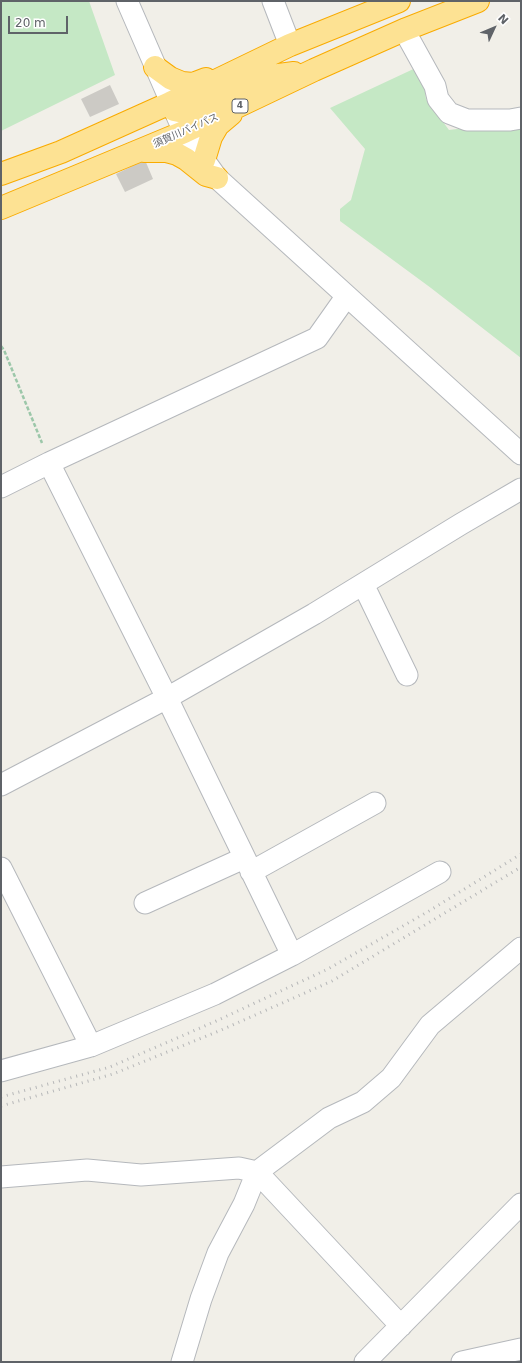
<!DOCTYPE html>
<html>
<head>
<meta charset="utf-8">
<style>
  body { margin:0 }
  #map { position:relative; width:522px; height:1363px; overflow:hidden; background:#f1efe8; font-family:"DejaVu Sans",sans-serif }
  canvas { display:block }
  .frame { position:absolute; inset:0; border:2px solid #5f6368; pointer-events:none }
  .north { position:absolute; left:474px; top:8px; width:40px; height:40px; -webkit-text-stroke:3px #fff; paint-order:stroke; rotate:46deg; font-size:11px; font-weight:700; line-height:16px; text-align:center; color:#5f6368 }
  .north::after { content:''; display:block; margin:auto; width:14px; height:18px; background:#5f6368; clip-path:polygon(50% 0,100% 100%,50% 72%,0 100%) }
  .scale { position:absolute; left:8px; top:16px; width:60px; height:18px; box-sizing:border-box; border:2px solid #5f6368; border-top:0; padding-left:5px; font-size:12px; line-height:14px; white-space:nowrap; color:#5f6368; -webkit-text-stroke:3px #fff; paint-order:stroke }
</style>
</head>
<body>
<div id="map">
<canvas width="522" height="1363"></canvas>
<div class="frame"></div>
<div class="north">N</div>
<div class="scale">20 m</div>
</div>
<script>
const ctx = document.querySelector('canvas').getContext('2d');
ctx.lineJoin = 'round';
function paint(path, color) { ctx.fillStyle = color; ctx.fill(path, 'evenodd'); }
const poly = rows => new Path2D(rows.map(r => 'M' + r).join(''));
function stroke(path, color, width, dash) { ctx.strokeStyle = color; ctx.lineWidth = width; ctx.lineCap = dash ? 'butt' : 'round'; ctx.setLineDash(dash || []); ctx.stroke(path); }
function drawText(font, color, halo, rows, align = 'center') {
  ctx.font = font + ' "DejaVu Sans","Noto Sans JP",sans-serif'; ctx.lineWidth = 3.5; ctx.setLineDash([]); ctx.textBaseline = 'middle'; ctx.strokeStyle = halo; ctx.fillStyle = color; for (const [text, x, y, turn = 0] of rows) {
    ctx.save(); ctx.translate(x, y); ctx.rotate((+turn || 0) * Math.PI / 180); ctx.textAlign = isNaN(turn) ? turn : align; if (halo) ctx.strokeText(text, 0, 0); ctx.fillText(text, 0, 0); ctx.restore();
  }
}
paint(poly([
  [1,1,89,1,115,75,1,131],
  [422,65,426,99,449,130,521,121,521,358,431,288,340,221,340,209,351,200,365,149,330,108]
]), '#c5e8c5');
paint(poly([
  [110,85,119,104,90,117,81,99],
  [145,160,153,179,125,192,116,174]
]), '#cccac5');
const minor = poly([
  [127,1,184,132,217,178,521,454],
  [273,1,290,45],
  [404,30,435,86,438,99,449,113,467,120,510,120,521,118],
  [49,463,167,698,292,955],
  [1,487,49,463,317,338,346,297],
  [363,584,407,675],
  [1,785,167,698,314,614,461,524,521,489],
  [1,868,91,1046],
  [251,872,375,803],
  [145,903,244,858],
  [1,1071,91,1046,215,994,292,955,440,872],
  [1,1177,87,1170,141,1175,239,1168,257,1172,401,1326],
  [182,1362,201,1299,218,1253,244,1204,257,1172,329,1118,363,1102,391,1078,430,1025,521,948],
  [365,1362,521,1204],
  [462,1362,521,1349]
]);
const highway = poly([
  [155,67,170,78,182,83,193,84,206,79],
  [174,110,184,112,197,110,264,77,294,73],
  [144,151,166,151,177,154,186,159,206,175,217,178],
  [204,160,211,137,218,125,231,114],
  [1,174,61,152,170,103,290,45,399,1],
  [1,208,184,132,314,70,404,30,478,1]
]);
stroke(minor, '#b5b8bc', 23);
stroke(highway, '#f9ab00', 24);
stroke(poly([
  [1,346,4,350,42,443]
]), '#9cc7a9', 2.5, [4, 2]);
stroke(minor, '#fff', 21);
stroke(highway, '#fde293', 22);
stroke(poly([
  [1,1097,110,1067,214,1022,328,969,429,911,521,854],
  [1,1106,113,1074,219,1031,332,981,521,867]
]), '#b6b7b8', 3, [1, 5]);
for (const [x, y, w] of [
  [240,106,16]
]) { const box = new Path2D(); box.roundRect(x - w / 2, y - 7, w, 14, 3); ctx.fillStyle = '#fff'; ctx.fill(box); stroke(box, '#5f6368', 1); }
drawText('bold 9px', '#5f6368', null, [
  ["4",240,106]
]);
drawText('10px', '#5f6368', '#fff', [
  ["須賀川バイパス",186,131,-24]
]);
</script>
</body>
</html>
